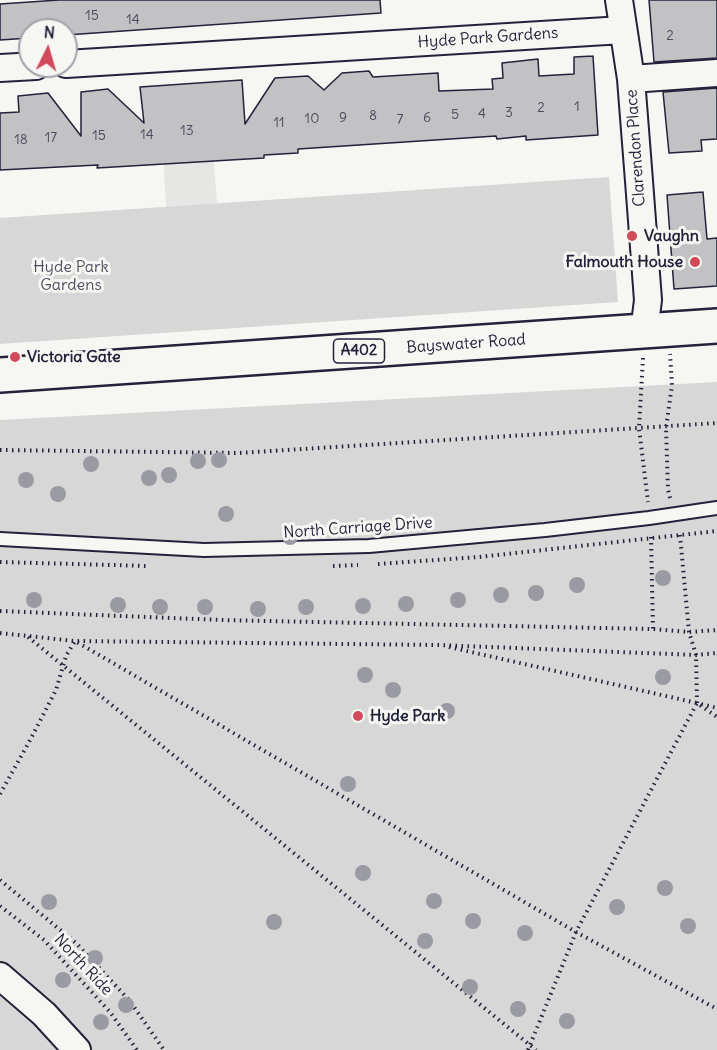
<!DOCTYPE html>
<html>
<head>
<meta charset="utf-8">
<style>
  body { margin:0 }
  #map { position:relative; width:717px; height:1050px; overflow:hidden; background:#f6f6f2; font-family:Delius,sans-serif }
  canvas { display:block }
  .north { position:absolute; left:18px; top:18px; width:60px; height:60px; box-sizing:border-box; background:#f6f6f2; border:2px solid #a1a1a9; border-radius:50%; rotate:5deg; font-size:16px; font-weight:700; line-height:24px; text-align:center; color:#22223b }
  .north::after { content:''; display:block; margin:auto; width:21px; height:27px; background:#d1495b; clip-path:polygon(50% 0,100% 100%,50% 72%,0 100%) }
</style>
</head>
<body>
<div id="map">
<canvas width="717" height="1050"></canvas>
<div class="north">N</div>
</div>
<script>
const ctx = document.querySelector('canvas').getContext('2d');
ctx.lineJoin = 'round';
function paint(path, color) { ctx.fillStyle = color; ctx.fill(path, 'evenodd'); }
const poly = rows => new Path2D(rows.map(r => 'M' + r).join(''));
function stroke(path, color, width, dash) { ctx.strokeStyle = color; ctx.lineWidth = width; ctx.lineCap = dash ? 'butt' : 'round'; ctx.setLineDash(dash || []); ctx.stroke(path); }
function drawText(font, color, halo, rows, align = 'center') {
  ctx.font = font + ' Delius,sans-serif'; ctx.lineWidth = 6; ctx.setLineDash([]); ctx.textBaseline = 'middle'; ctx.strokeStyle = halo; ctx.fillStyle = color; for (const [text, x, y, turn = 0] of rows) {
    ctx.save(); ctx.translate(x, y); ctx.rotate((+turn || 0) * Math.PI / 180); ctx.textAlign = isNaN(turn) ? turn : align; if (halo) ctx.strokeText(text, 0, 0); ctx.fillText(text, 0, 0); ctx.restore();
  }
}
paint(poly([
  [208,82,217,204,166,207,159,86]
]), '#e6e6e4');
paint(poly([
  [609,177,618,302,0,344,0,218],
  [717,382,717,1050,0,1050,0,420]
]), '#d7d7d7');
const building = poly([
  [59,0,380,0,381,13,66,35,66,30,30,30,30,38,0,40,0,4,59,0],
  [649,0,717,0,717,58,654,62,649,0],
  [593,56,598,135,526,140,526,136,497,139,496,136,298,149,298,153,264,155,264,158,97,168,98,165,0,170,0,113,19,112,18,96,48,93,81,136,81,92,108,89,144,123,140,87,242,80,245,124,275,78,308,76,324,90,342,73,369,71,373,77,438,73,439,91,493,89,492,79,503,78,502,63,538,59,539,76,574,74,574,57,593,56],
  [717,88,717,139,701,140,702,151,669,153,663,92,717,88],
  [703,192,707,239,717,238,717,286,674,289,667,195,703,192]
]);
paint(building, '#c2c2c4');
stroke(building, '#22223b', 1.5);
const service = poly([
  [0,539,204,550,369,546,545,530,649,518,717,508]
]);
const minor = poly([
  [619,0,631,79,639,181,648,300,644,332],
  [66,64,623,30],
  [0,68,36,66],
  [631,79,717,73],
  [0,976,44,1014,77,1050]
]);
const primary = poly([
  [0,375,717,326]
]);
stroke(service, '#22223b', 16);
stroke(minor, '#22223b', 30);
stroke(primary, '#22223b', 38);
stroke(poly([
  [643,358,639,428,648,502],
  [0,450,239,453,717,423],
  [670,498,668,490,666,428,672,385,670,354],
  [680,535,689,632,696,655,697,703,717,708],
  [651,537,653,629],
  [0,562,148,566],
  [378,564,479,557,717,531],
  [333,566,358,565],
  [0,611,221,620,653,629,689,632,717,630],
  [0,633,75,641,438,645,696,655,717,653],
  [28,637,536,1050],
  [449,647,697,703,717,717],
  [0,794,28,744,56,690,66,656,75,641,576,932,717,1009],
  [0,880,77,944,129,1000,164,1050],
  [0,906,44,940,110,1012,137,1050],
  [528,1050,576,932,697,703]
]), '#22223b', 4, [1.5, 4.5]);
stroke(service, '#f6f6f2', 12);
stroke(minor, '#f6f6f2', 26);
stroke(primary, '#f6f6f2', 33);
ctx.fillStyle = '#9a9aa3';
for (const [x, y] of [
  [219,460],
  [198,461],
  [91,464],
  [169,475],
  [149,478],
  [26,480],
  [58,494],
  [226,514],
  [290,537],
  [663,578],
  [577,585],
  [536,593],
  [501,595],
  [34,600],
  [458,600],
  [406,604],
  [118,605],
  [363,606],
  [160,607],
  [205,607],
  [306,607],
  [258,609],
  [365,675],
  [663,677],
  [393,690],
  [447,711],
  [348,784],
  [363,873],
  [665,888],
  [434,901],
  [49,902],
  [617,907],
  [473,921],
  [274,922],
  [688,926],
  [525,933],
  [425,941],
  [95,958],
  [63,980],
  [470,987],
  [126,1005],
  [518,1009],
  [567,1021],
  [101,1022]
]) { ctx.beginPath(); ctx.arc(x, y, 8, 0, 2 * Math.PI); ctx.fill(); }
for (const [x, y, r, color] of [
  [632,236,6,"#d1495b"],
  [695,262,6,"#d1495b"],
  [15,357,6,"#d1495b"],
  [358,716,6,"#d1495b"]
]) { const dot = new Path2D(); dot.arc(x, y, r, 0, 2 * Math.PI); ctx.fillStyle = color; ctx.fill(dot); stroke(dot, '#f6f6f2', 2); }
drawText('14px', '#4a4a5d', null, [
  ["15",92,16],
  ["14",133,20],
  ["2",670,36],
  ["1",577,107],
  ["2",541,108],
  ["3",509,113],
  ["4",482,114],
  ["5",455,115],
  ["8",373,116],
  ["9",343,118],
  ["6",427,118],
  ["10",312,119],
  ["7",400,120],
  ["11",279,123],
  ["13",187,131],
  ["14",147,135],
  ["15",99,136],
  ["17",51,138],
  ["18",21,140]
]);
for (const [x, y, w] of [
  [359,351,51]
]) { const box = new Path2D(); box.roundRect(x - w / 2, y - 12, w, 24, 4.5); ctx.fillStyle = '#f6f6f2'; ctx.fill(box); stroke(box, '#22223b', 1.5); }
drawText('bold 15px', '#22223b', null, [
  ["A402",359,351]
]);
drawText('16px', '#22223b', '#f6f6f2', [
  ["Hyde Park Gardens",488,38,-4],
  ["Clarendon Place",636,148,-94],
  ["Bayswater Road",466,344,-4],
  ["North Carriage Drive",358,528,-4],
  ["North Ride",83,965,47]
]);
drawText('bold 16px', '#22223b', '#f6f6f2', [
  ["Vaughn",644,236],
  ["Falmouth House",683,262,"right"],
  ["Victoria Gate",27,357],
  ["Hyde Park",370,716]
], 'left');
drawText('16px', '#4f4f62', '#f6f6f2', [
  ["Hyde Park",71,267],
  ["Gardens",71,285]
]);
</script>
</body>
</html>
